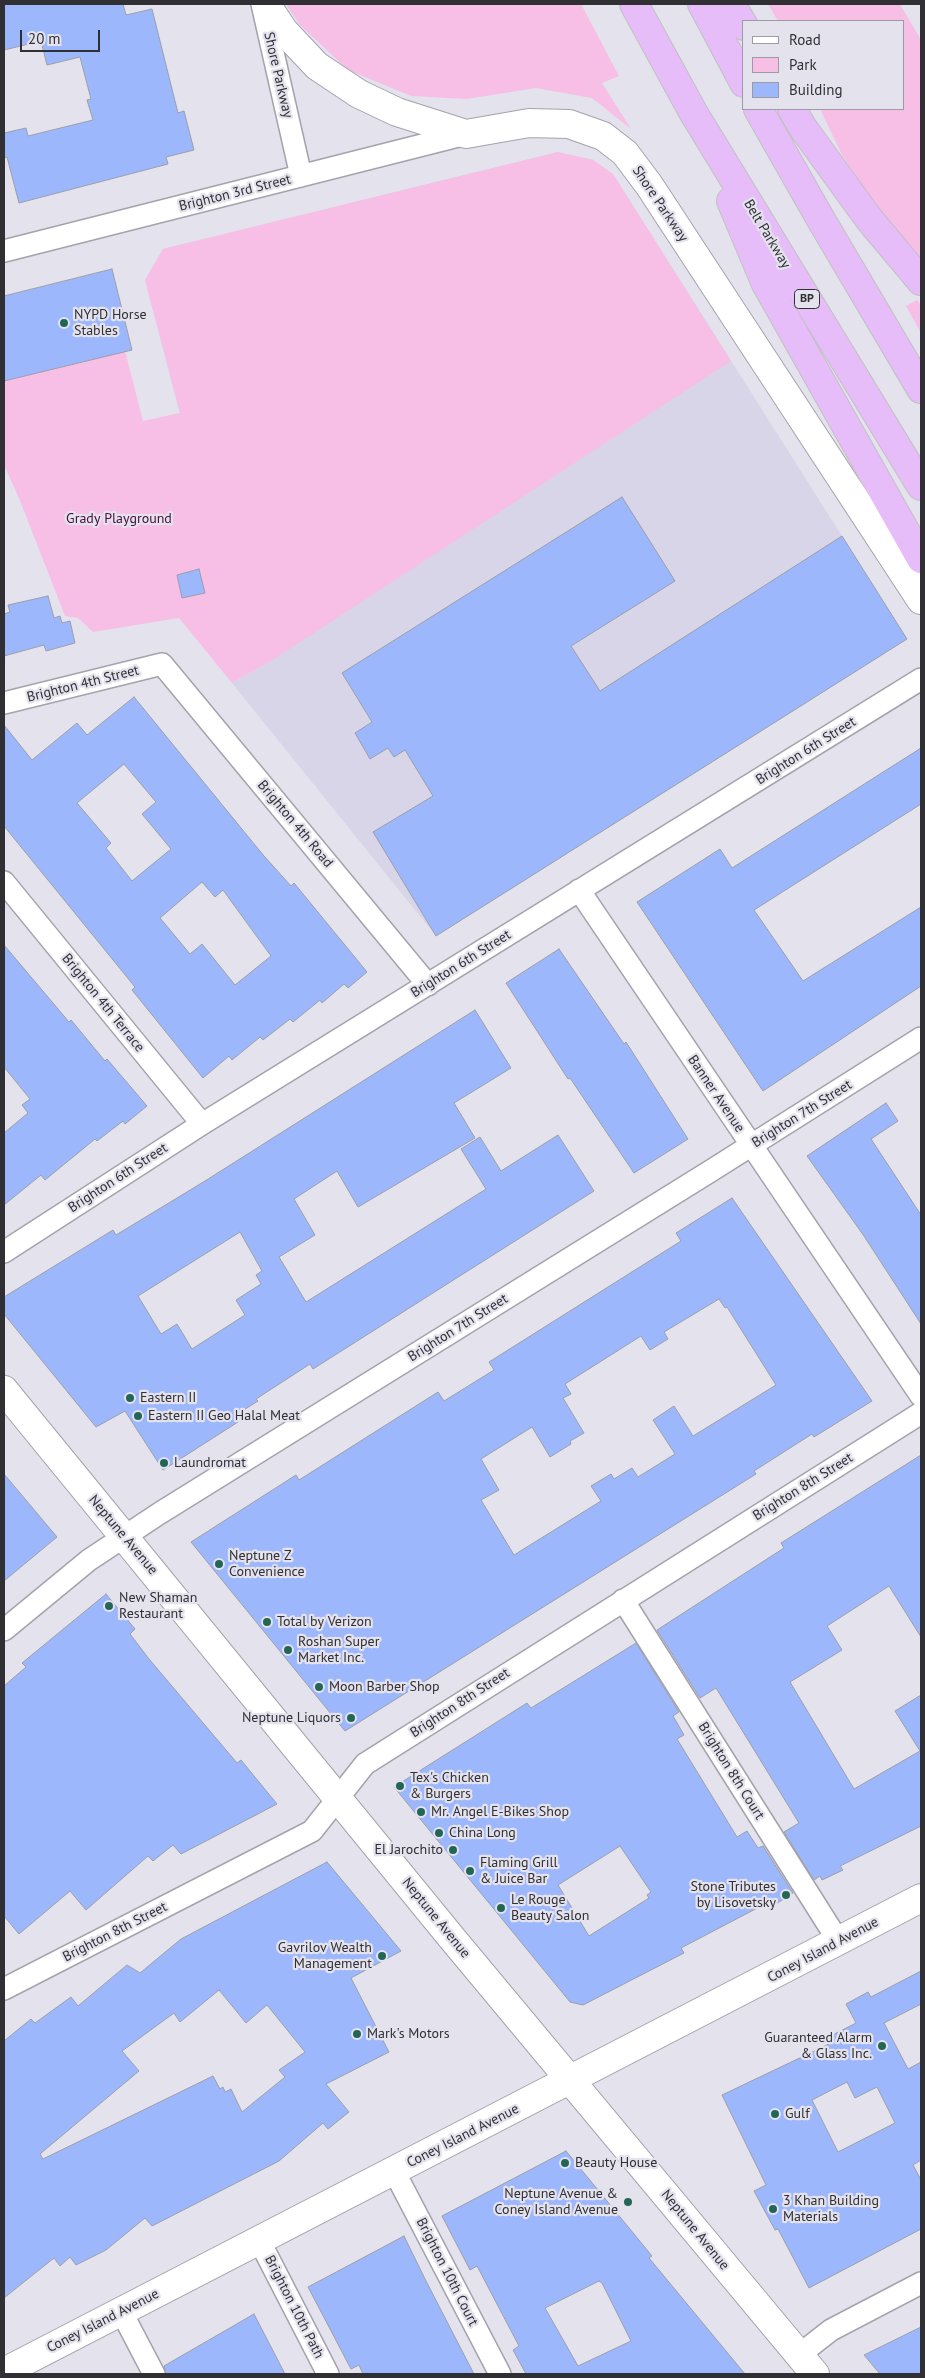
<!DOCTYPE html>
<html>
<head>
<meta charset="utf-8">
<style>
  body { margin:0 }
  #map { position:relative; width:925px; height:2378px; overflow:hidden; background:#e3e2ed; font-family:"PT Sans",sans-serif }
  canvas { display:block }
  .frame { position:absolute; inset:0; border:5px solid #303034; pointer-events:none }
  .legend { position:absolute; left:742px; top:20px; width:162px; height:90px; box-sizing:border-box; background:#e3e2ed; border:1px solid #9b9ba3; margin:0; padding:6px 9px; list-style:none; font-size:15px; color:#303034 }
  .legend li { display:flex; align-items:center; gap:10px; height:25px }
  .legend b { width:25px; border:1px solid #9b9ba3 }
  .scale { position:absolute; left:20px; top:30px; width:80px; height:22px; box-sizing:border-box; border:2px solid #303034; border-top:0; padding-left:6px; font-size:15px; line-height:18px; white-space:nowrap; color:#303034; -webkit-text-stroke:4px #e3e2ed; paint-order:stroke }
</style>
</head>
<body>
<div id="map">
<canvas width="925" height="2378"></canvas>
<div class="frame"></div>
<ul class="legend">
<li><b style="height:6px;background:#fff"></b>Road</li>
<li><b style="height:14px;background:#f7bfe5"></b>Park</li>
<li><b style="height:14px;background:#9db7fd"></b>Building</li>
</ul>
<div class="scale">20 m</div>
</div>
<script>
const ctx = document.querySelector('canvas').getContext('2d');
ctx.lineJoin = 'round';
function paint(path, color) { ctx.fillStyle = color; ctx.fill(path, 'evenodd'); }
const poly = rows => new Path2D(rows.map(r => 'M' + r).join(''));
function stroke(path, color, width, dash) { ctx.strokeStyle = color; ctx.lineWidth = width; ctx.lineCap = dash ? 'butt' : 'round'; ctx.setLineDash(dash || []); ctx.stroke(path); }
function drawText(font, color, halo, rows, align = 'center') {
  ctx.font = font + ' "PT Sans",sans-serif'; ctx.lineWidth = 4.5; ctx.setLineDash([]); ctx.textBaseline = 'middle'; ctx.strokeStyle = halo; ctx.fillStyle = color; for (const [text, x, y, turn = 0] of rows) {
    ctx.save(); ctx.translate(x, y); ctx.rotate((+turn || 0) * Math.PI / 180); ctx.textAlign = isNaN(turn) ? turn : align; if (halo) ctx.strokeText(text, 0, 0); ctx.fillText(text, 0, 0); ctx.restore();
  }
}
paint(poly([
  [558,152,593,160,613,174,907,639,436,936,232,683,271,661,223,579,145,280,163,249]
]), '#d7d5e7');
paint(poly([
  [286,4,581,4,619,76,602,83,631,129,592,98,536,88,467,99,411,96,348,70,300,25],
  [768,4,900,4,921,40,921,260,891,230,842,155,820,109,904,109,904,21,778,21],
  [558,152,593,160,613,174,731,361,271,661,232,683,179,618,93,632,78,618,65,616,19,498,4,465,4,381,125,351,143,421,180,413,145,280,163,249],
  [917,300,921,305,921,333,906,306]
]), '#f7bfe5');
const building = poly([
  [4,4,123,4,126,15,152,9,178,113,184,111,194,150,166,157,168,164,19,203,7,157,4,158,4,133,26,128,28,136,93,120,87,100,91,99,80,57,47,65,41,41,4,50,4,4],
  [112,269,132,350,4,381,4,296,112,269],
  [622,497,675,581,571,646,600,691,842,536,907,639,436,936,373,832,433,796,405,750,394,757,388,748,370,759,355,733,372,722,342,673,622,497],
  [199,569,205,593,182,598,177,575,199,569],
  [48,596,54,618,60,616,62,623,70,621,75,643,46,651,44,645,4,656,4,614,10,612,8,605,48,596],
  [134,697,264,856,291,886,294,883,367,972,348,988,344,984,322,1003,320,1000,293,1022,290,1019,263,1040,260,1037,232,1060,229,1056,203,1078,132,990,135,987,4,826,4,725,32,760,77,723,87,735,134,697],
  [124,764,156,802,142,814,171,849,132,881,106,848,111,843,77,803,124,764],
  [202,882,215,897,223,890,271,956,235,985,202,944,190,954,160,918,202,882],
  [921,748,921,804,754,910,803,981,921,907,921,986,763,1091,637,902,720,849,732,868,921,748],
  [4,945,69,1022,71,1020,105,1061,107,1059,147,1106,125,1124,123,1121,97,1141,95,1139,45,1180,41,1175,4,1205,4,1133,28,1113,22,1105,30,1099,4,1067,4,945],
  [559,949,624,1044,626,1042,688,1139,634,1173,570,1078,568,1079,506,983,559,949],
  [475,1010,511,1068,454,1103,475,1138,358,1207,337,1171,294,1199,315,1235,279,1257,306,1302,486,1189,461,1149,480,1137,501,1171,558,1135,594,1191,313,1369,310,1364,256,1399,258,1401,234,1416,238,1422,163,1470,125,1411,96,1427,4,1314,4,1297,113,1230,116,1235,205,1181,475,1010],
  [240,1232,262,1271,256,1275,261,1284,236,1300,245,1315,192,1349,177,1324,161,1334,138,1296,240,1232],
  [886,1103,898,1121,871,1139,921,1215,921,1324,864,1236,807,1156,886,1103],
  [732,1198,872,1401,814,1437,812,1434,754,1471,756,1474,345,1731,191,1542,296,1475,299,1480,438,1392,444,1401,494,1370,489,1362,681,1241,676,1233,732,1198],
  [719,1299,725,1308,727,1307,776,1385,693,1436,674,1406,653,1420,675,1454,638,1477,632,1468,614,1479,611,1474,591,1486,601,1501,514,1555,481,1500,499,1490,481,1459,532,1427,550,1457,571,1444,570,1441,584,1433,563,1398,571,1394,565,1384,641,1336,650,1350,668,1339,664,1332,719,1299],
  [921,1455,921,1637,889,1586,827,1626,842,1650,790,1682,854,1789,920,1751,895,1711,921,1695,921,1826,840,1866,843,1870,822,1880,820,1876,814,1880,784,1832,799,1823,716,1688,700,1698,657,1630,784,1548,781,1543,921,1455],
  [4,1474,57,1537,4,1581,4,1474],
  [106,1594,135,1629,130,1634,149,1659,237,1763,241,1760,277,1804,181,1854,173,1845,153,1861,148,1856,86,1910,70,1891,19,1934,4,1916,4,1686,26,1667,22,1663,106,1594],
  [636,1643,679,1712,673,1716,684,1735,677,1739,737,1837,747,1831,758,1848,763,1846,793,1893,768,1909,765,1904,681,1948,684,1953,583,2005,570,2002,394,1787,527,1703,531,1708,636,1643],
  [620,1846,651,1892,647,1895,649,1898,589,1936,558,1885,620,1846],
  [327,1862,401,1951,351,1978,389,2052,326,2084,349,2112,328,2129,323,2123,279,2161,152,2226,145,2218,106,2250,76,2265,70,2257,60,2266,54,2258,4,2298,4,2041,31,2019,35,2023,71,1997,78,2006,127,1965,140,1973,181,1939,327,1862],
  [219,1990,246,2023,267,2005,305,2052,279,2070,285,2077,242,2112,231,2089,225,2092,223,2087,220,2089,213,2076,43,2159,40,2154,139,2071,122,2051,174,2013,180,2022,219,1990],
  [921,1971,921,2004,884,2023,908,2069,921,2062,921,2160,913,2165,921,2180,921,2229,809,2288,778,2229,775,2230,754,2191,766,2185,722,2095,829,2044,825,2039,856,2023,846,2004,868,1992,871,1997,921,1971],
  [847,2082,855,2098,877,2087,895,2123,838,2152,812,2100,847,2082],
  [566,2151,652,2256,649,2258,745,2374,526,2374,513,2350,519,2346,477,2266,470,2270,442,2216,566,2151],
  [599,2281,602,2283,631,2341,578,2366,545,2308,599,2281],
  [404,2236,425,2279,474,2374,363,2374,359,2365,351,2369,308,2287,404,2236],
  [254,2314,285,2374,166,2374,164,2366,254,2314],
  [921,2327,921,2374,880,2374,864,2355,921,2327]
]);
paint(building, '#9db7fd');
stroke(building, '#9b9fa9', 1);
const street = poly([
  [262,4,301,176],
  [4,251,466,134],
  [4,703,162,664,428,985],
  [4,882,202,1124],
  [579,890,921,1396],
  [4,1252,202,1124,921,679],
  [623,1600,839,1942],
  [4,1630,89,1560,160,1513,709,1172,921,1038],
  [4,1989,312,1831,365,1764,921,1413],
  [394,2171,500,2374],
  [259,2240,328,2374],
  [121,2311,154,2374],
  [799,2355,831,2330,921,2283]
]);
const secondary = poly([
  [266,4,284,31,317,66,359,94,397,112,466,134,529,123,569,124,603,136,625,153,649,185,921,600],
  [4,1390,451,1937,815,2374],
  [4,2372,921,1898]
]);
const highway = poly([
  [634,4,693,112,921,486],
  [702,4,744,83],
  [731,4,744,26],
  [758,109,820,218,921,389],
  [792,109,803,128,869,219,921,281],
  [731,201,766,284,921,559]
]);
stroke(street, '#a4a3ad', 24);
stroke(secondary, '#a4a3ad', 30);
stroke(highway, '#c1c1c2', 30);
stroke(street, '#fff', 21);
stroke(secondary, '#fff', 28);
stroke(highway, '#e6bcf9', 28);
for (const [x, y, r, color] of [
  [64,323,5,"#246656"],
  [130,1398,5,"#246656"],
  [138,1416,5,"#246656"],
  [164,1463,5,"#246656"],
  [219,1564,5,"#246656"],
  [109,1606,5,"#246656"],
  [267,1622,5,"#246656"],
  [288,1650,5,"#246656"],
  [319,1687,5,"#246656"],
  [351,1718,5,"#246656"],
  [400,1786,5,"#246656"],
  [421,1812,5,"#246656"],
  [439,1833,5,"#246656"],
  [453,1850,5,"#246656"],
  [470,1871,5,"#246656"],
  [786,1895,5,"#246656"],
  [501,1908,5,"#246656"],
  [382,1956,5,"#246656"],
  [357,2034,5,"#246656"],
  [882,2046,5,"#246656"],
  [775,2114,5,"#246656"],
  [565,2163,5,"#246656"],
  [628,2202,5,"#246656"],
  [773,2209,5,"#246656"]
]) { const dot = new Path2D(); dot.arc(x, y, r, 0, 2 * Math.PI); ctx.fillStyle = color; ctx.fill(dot); stroke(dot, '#e3e2ed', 2); }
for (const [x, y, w] of [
  [807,299,25]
]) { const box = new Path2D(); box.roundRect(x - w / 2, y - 9.5, w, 19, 4); ctx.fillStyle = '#e3e2ed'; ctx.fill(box); stroke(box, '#303034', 1); }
drawText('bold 12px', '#303034', null, [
  ["BP",807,299]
]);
drawText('14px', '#303034', '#e3e2ed', [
  ["Shore Parkway",278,75,77],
  ["Brighton 3rd Street",235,193,-14],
  ["Shore Parkway",660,204,56],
  ["Belt Parkway",767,234,59],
  ["Brighton 4th Street",83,684,-14],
  ["Brighton 6th Street",806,751,-32],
  ["Brighton 4th Road",295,824,50],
  ["Brighton 6th Street",461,964,-32],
  ["Brighton 4th Terrace",103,1003,51],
  ["Banner Avenue",716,1094,56],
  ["Brighton 7th Street",802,1114,-32],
  ["Brighton 6th Street",118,1178,-33],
  ["Brighton 7th Street",458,1328,-32],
  ["Brighton 8th Street",803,1487,-32],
  ["Neptune Avenue",123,1535,50],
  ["Brighton 8th Street",460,1703,-33],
  ["Brighton 8th Court",731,1771,58],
  ["Neptune Avenue",436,1918,51],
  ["Brighton 8th Street",115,1932,-27],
  ["Coney Island Avenue",823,1950,-28],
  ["Coney Island Avenue",463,2136,-27],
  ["Neptune Avenue",695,2230,51],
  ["Brighton 10th Court",447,2272,63],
  ["Brighton 10th Path",294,2307,63],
  ["Coney Island Avenue",103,2321,-27]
]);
drawText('14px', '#303034', '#e3e2ed', [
  ["NYPD Horse",74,315],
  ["Stables",74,331],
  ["Eastern II",140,1398],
  ["Eastern II Geo Halal Meat",148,1416],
  ["Laundromat",174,1463],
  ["Neptune Z",229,1556],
  ["Convenience",229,1572],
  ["New Shaman",119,1598],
  ["Restaurant",119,1614],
  ["Total by Verizon",277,1622],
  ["Roshan Super",298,1642],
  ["Market Inc.",298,1658],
  ["Moon Barber Shop",329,1687],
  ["Neptune Liquors",341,1718,"right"],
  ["Tex's Chicken",410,1778],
  ["& Burgers",410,1794],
  ["Mr. Angel E-Bikes Shop",431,1812],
  ["China Long",449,1833],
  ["El Jarochito",443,1850,"right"],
  ["Flaming Grill",480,1863],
  ["& Juice Bar",480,1879],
  ["Stone Tributes",776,1887,"right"],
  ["by Lisovetsky",776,1903,"right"],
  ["Le Rouge",511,1900],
  ["Beauty Salon",511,1916],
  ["Gavrilov Wealth",372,1948,"right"],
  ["Management",372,1964,"right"],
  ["Mark's Motors",367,2034],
  ["Guaranteed Alarm",872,2038,"right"],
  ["& Glass Inc.",872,2054,"right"],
  ["Gulf",785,2114],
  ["Beauty House",575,2163],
  ["Neptune Avenue &",618,2194,"right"],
  ["Coney Island Avenue",618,2210,"right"],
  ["3 Khan Building",783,2201],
  ["Materials",783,2217]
], 'left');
drawText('14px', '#4a0c3c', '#e3e2ed', [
  ["Grady Playground",119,519]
]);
</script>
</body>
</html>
